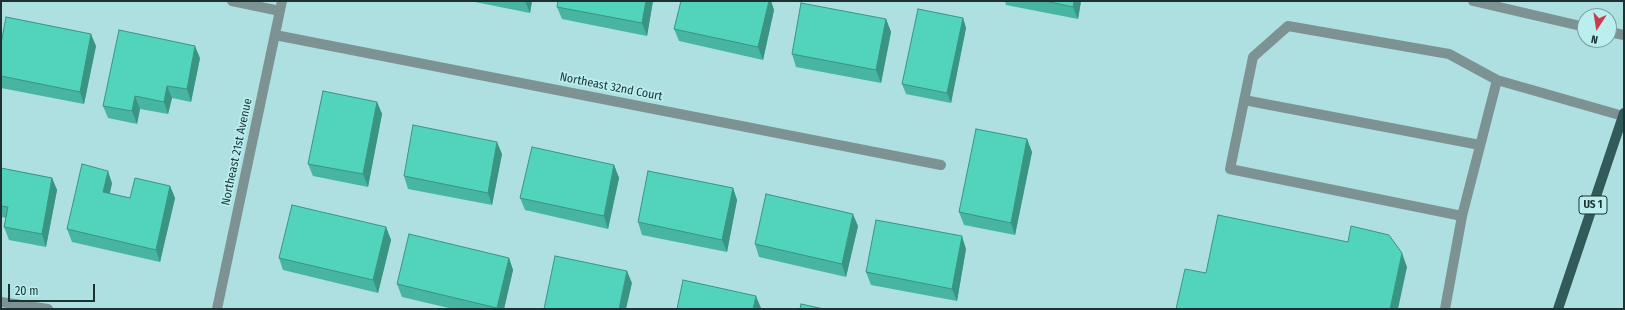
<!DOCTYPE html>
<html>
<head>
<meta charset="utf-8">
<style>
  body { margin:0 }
  #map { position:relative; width:1625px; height:310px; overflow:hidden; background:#aee0e2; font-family:"Fira Sans Condensed",sans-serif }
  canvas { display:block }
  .frame { position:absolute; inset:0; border:2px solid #1c3131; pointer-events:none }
  .north { position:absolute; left:1577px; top:8px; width:40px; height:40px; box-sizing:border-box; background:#baeeef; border:1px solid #7ba2a3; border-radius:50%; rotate:192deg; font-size:11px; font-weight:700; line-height:16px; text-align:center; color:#1c3131 }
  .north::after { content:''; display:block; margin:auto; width:14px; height:18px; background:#cc3c4e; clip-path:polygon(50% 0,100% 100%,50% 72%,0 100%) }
  .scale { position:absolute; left:8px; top:284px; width:87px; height:18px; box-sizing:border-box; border:2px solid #1c3131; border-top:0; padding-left:5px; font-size:12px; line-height:14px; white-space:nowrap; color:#1c3131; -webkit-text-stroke:3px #baeeef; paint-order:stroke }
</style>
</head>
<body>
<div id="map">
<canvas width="1625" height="310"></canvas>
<div class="frame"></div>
<div class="north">N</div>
<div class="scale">20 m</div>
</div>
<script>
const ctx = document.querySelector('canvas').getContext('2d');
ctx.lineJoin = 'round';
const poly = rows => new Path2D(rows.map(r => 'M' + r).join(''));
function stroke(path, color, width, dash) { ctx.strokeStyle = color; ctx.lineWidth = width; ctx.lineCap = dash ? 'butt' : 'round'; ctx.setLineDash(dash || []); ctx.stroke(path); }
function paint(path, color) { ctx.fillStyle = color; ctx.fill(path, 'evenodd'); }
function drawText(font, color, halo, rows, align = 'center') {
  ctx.font = font + ' "Fira Sans Condensed",sans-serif'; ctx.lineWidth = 3.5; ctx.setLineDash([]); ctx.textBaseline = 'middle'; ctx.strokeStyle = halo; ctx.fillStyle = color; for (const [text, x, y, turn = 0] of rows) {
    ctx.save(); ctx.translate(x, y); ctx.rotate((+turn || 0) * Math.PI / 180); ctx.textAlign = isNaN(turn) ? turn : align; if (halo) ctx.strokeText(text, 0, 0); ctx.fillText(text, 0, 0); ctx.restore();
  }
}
stroke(poly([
  [1473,1,1585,27],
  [1609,32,1624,35],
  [1244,100,1480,145],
  [1462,216,1497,80],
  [1445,309,1462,216,1230,169,1253,57,1288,26,1449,54,1497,80,1623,116]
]), '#7d9292', 10);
stroke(poly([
  [232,1,280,11],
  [275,35,941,165],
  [1,302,48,309],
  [217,309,282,1]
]), '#7d9292', 10);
stroke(poly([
  [1558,309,1624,113]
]), '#335a5b', 10);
paint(poly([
  [470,1,532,1,530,13],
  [653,1,647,36,562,19,557,7],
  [769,1,771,1,774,10,763,60,679,41,674,29],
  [1005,1,1081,1,1078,19,1006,5],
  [963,18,966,28,951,103,906,94,902,84],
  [886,19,891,32,881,83,796,67,792,54],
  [1,44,96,46,84,104,1,88],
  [200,58,191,102,172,98,168,114,140,109,137,124,108,118,103,106],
  [377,102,382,114,368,187,313,176,308,164],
  [1027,139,1032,152,1015,235,964,225,959,212],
  [502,154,492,205,408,189,404,176],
  [614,165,619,178,608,229,525,210,520,198],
  [1,168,52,178,57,190,46,247,9,240,4,227,6,218,1,217],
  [112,183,110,193,130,198,170,186,175,198,160,262,72,242,67,229],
  [733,188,737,200,727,252,642,235,638,222],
  [858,226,846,277,759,257,755,244],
  [386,227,391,240,378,293,283,270,279,258],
  [966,249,957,301,871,285,866,272],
  [509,258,513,270,504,309,453,309,402,297,397,284]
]), '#47b5a1');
paint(poly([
  [525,1,532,1,530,13],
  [646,1,653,1,647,36,642,23],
  [769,1,771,1,774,10,763,60,758,47],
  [1074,1,1081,1,1078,19,1073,7],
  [963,18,966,28,951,103,947,93],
  [886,19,891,32,881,83,876,70],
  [91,34,96,46,84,104,80,92],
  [195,46,200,58,191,102,187,89],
  [167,86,172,98,168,114,164,102],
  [135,96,140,109,137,124,132,111],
  [377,102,382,114,368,187,363,174],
  [1027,139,1032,152,1015,235,1011,223],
  [497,142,502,154,492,205,488,193],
  [614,165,619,178,608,229,604,216],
  [108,171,112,183,107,204,103,192],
  [52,178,57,190,46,247,42,234],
  [170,186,175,198,160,262,156,250],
  [733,188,737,200,727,252,722,240],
  [853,214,858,226,846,277,842,264],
  [386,227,391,240,378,293,373,280],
  [962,236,966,249,957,301,952,289],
  [1402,253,1407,267,1398,309,1390,309],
  [509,258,513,270,504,309,497,309,497,308],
  [627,271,632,283,626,309,619,309],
  [756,296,761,308,761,309,753,309]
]), '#399483');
const building = poly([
  [558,1,646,1,642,23,557,7,558,1],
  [681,1,769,1,758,47,674,29,681,1],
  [1045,1,1074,1,1073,7,1045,1],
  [801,3,886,19,876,70,792,54,801,3],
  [918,9,963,18,947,93,902,84,918,9],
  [6,17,91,34,80,92,1,76,1,44,6,17],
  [119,30,195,46,187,89,167,86,164,102,135,96,132,111,103,106,119,30],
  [323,91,377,102,363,174,308,164,323,91],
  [413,125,497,142,488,193,404,176,413,125],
  [976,129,1027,139,1011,223,959,212,976,129],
  [532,147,614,165,604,216,520,198,532,147],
  [82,164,108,171,103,192,130,198,135,178,170,186,156,250,67,229,82,164],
  [1,168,52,178,42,234,4,227,8,207,1,206,1,168],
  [648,171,733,188,722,240,638,222,648,171],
  [766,194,853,214,842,264,755,244,766,194],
  [292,205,386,227,373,280,279,258,292,205],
  [1218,215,1348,242,1351,226,1389,235,1402,253,1390,309,1176,309,1185,269,1206,273,1218,215],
  [876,220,962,236,952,289,866,272,876,220],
  [409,234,509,258,497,308,397,284,409,234],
  [555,256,627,271,619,309,544,309,555,256],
  [683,280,756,296,753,309,677,309,683,280],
  [801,304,824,309,800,309,801,304]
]);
paint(building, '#52d3bb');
stroke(building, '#399483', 1);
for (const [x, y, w] of [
  [1593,205,28]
]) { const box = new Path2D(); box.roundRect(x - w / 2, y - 9, w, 18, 3); ctx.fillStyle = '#baeeef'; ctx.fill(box); stroke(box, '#1c3131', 1); }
drawText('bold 11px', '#1c3131', null, [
  ["US 1",1593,205]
]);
drawText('12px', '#1c3131', '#baeeef', [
  ["Northeast 32nd Court",611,87,11],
  ["Northeast 21st Avenue",237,152,-78]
]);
</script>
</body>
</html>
